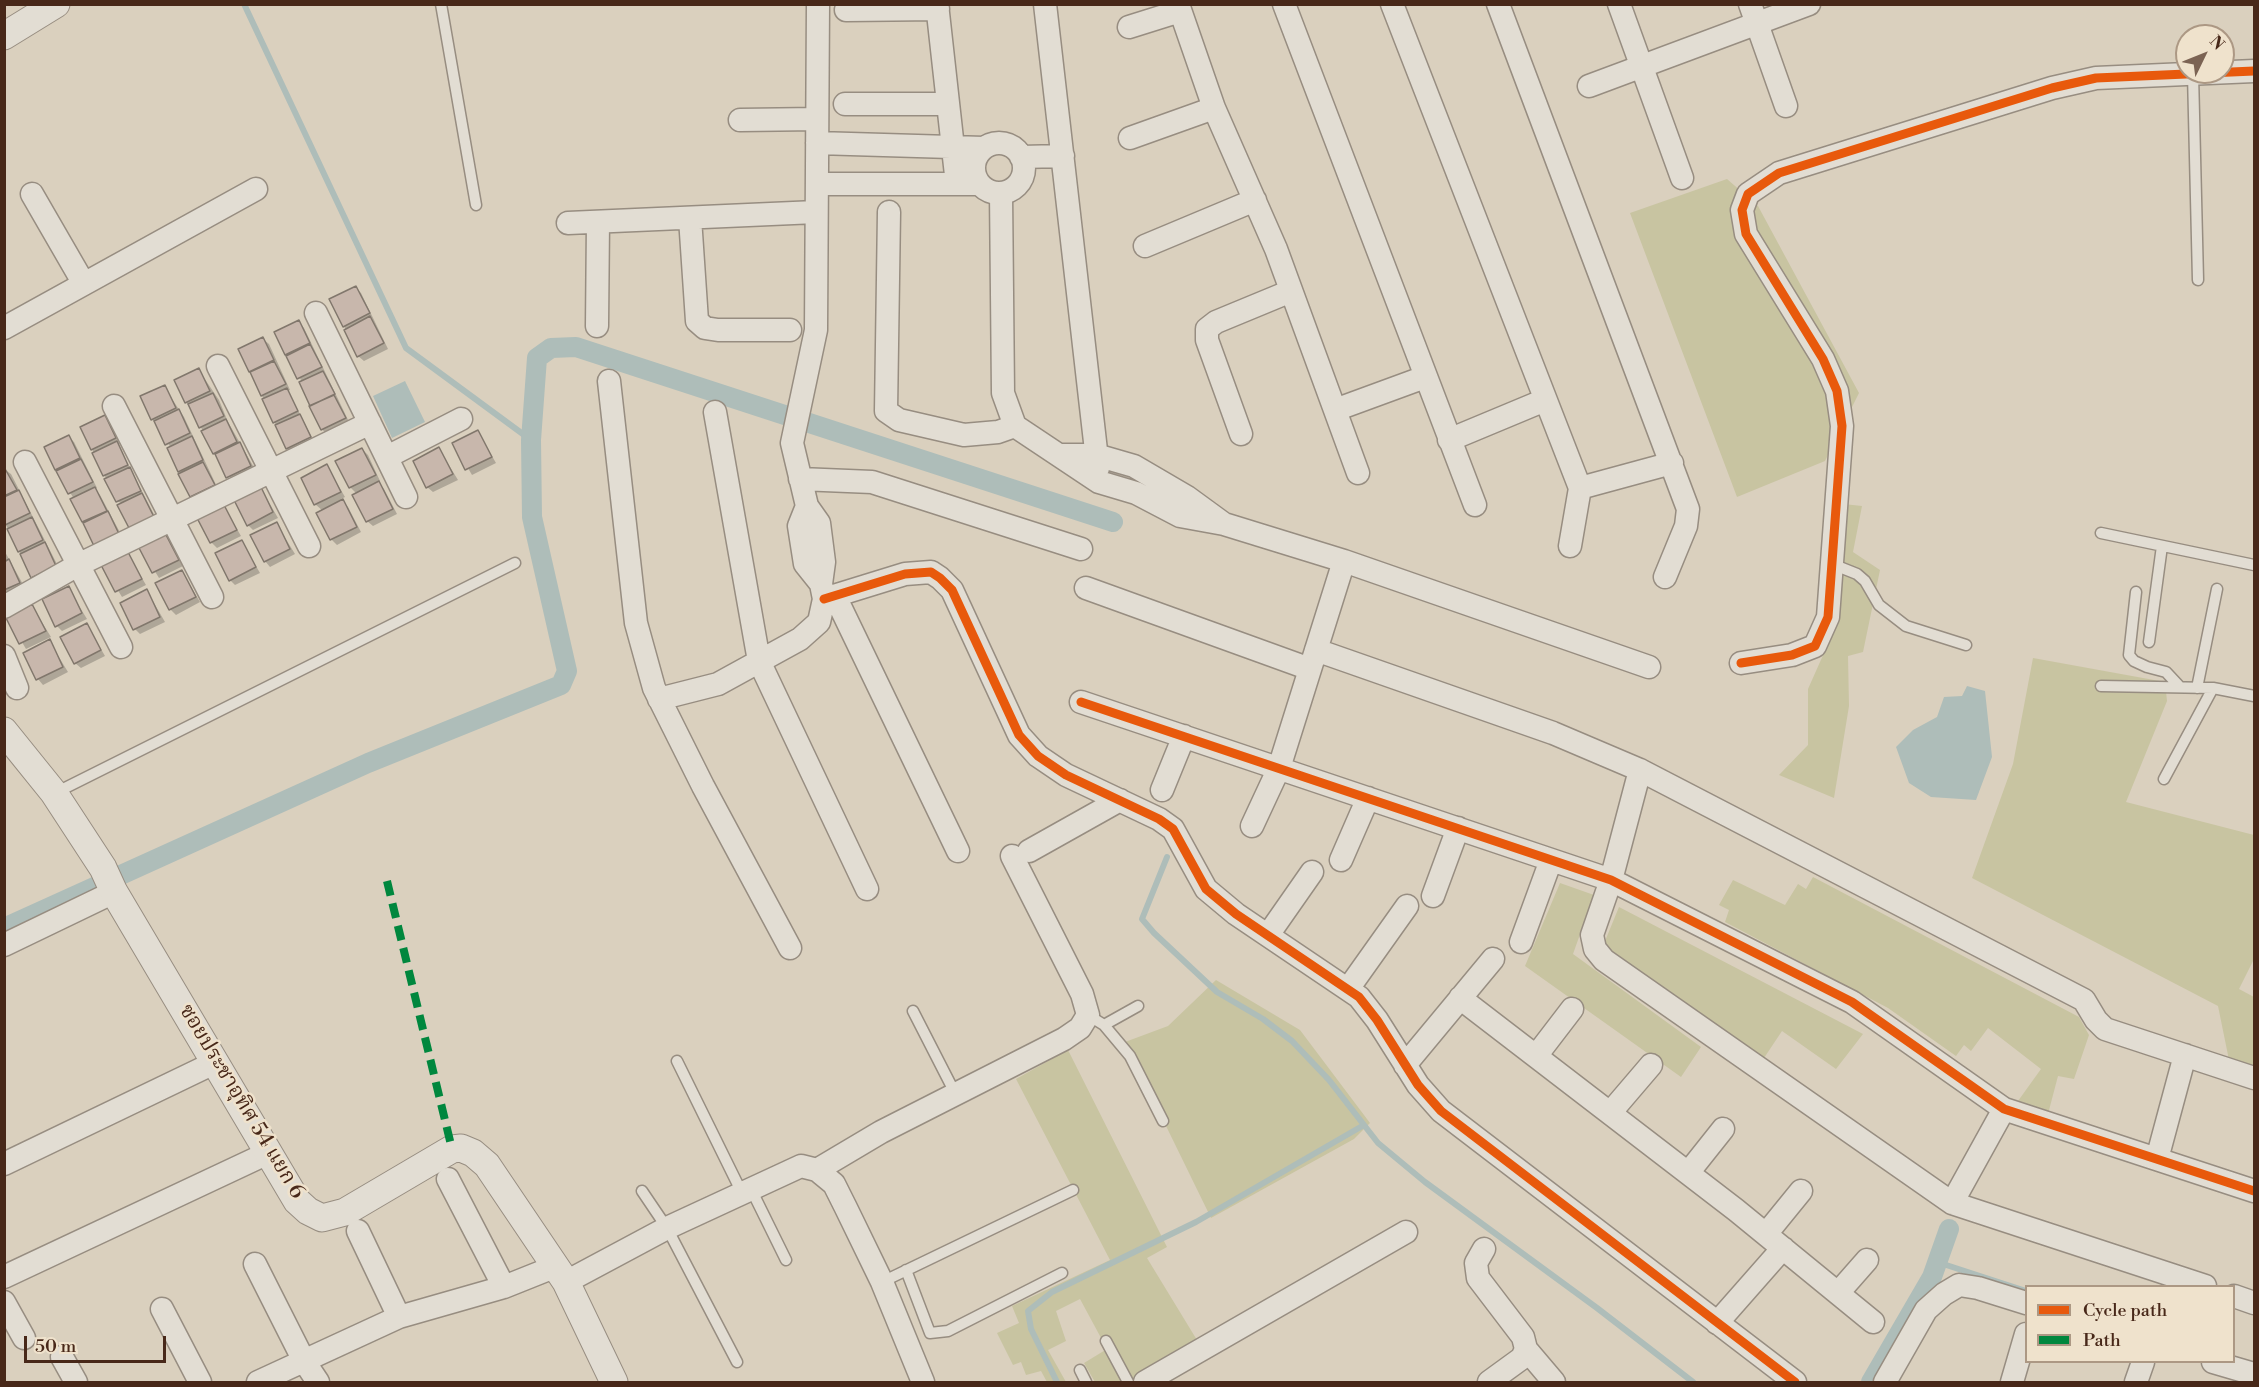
<!DOCTYPE html>
<html>
<head>
<meta charset="utf-8">
<style>
  body { margin:0 }
  #map { position:relative; width:2259px; height:1387px; overflow:hidden; background:#dad0be; font-family:"Libre Bodoni",serif }
  canvas { display:block }
  .frame { position:absolute; inset:0; border:6px solid #482819; pointer-events:none }
  .legend { position:absolute; left:2025px; top:1285px; width:210px; height:78px; box-sizing:border-box; background:#efe2cc; border:2px solid #ac9884; margin:0; padding:8px 10px; list-style:none; font-size:18px; color:#482819 }
  .legend li { display:flex; align-items:center; gap:12px; height:30px }
  .legend b { width:30px; border:2px solid #ac9884 }
  .north { position:absolute; left:2175px; top:24px; width:60px; height:60px; box-sizing:border-box; background:#efe2cc; border:2px solid #ac9884; border-radius:50%; rotate:47deg; font-size:16px; font-weight:700; line-height:24px; text-align:center; color:#482819 }
  .north::after { content:''; display:block; margin:auto; width:21px; height:27px; background:#7b6353; clip-path:polygon(50% 0,100% 100%,50% 72%,0 100%) }
  .scale { position:absolute; left:24px; top:1336px; width:142px; height:27px; box-sizing:border-box; border:3px solid #482819; border-top:0; padding-left:8px; font-size:18px; line-height:21px; white-space:nowrap; color:#482819; -webkit-text-stroke:4px #efe2cc; paint-order:stroke }
</style>
</head>
<body>
<div id="map">
<canvas width="2259" height="1387"></canvas>
<div class="frame"></div>
<ul class="legend">
<li><b style="height:8px;background:#e8590c"></b>Cycle path</li>
<li><b style="height:8px;background:#00873e"></b>Path</li>
</ul>
<div class="north">N</div>
<div class="scale">50 m</div>
</div>
<script>
const ctx = document.querySelector('canvas').getContext('2d');
ctx.lineJoin = 'round';
function paint(path, color) { ctx.fillStyle = color; ctx.fill(path, 'evenodd'); }
const poly = rows => new Path2D(rows.map(r => 'M' + r).join(''));
function stroke(path, color, width, dash) { ctx.strokeStyle = color; ctx.lineWidth = width; ctx.lineCap = dash ? 'butt' : 'round'; ctx.setLineDash(dash || []); ctx.stroke(path); }
function drawText(font, color, halo, rows, align = 'center') {
  ctx.font = font + ' "Libre Bodoni","Noto Serif Thai",serif'; ctx.lineWidth = 5; ctx.setLineDash([]); ctx.textBaseline = 'middle'; ctx.strokeStyle = halo; ctx.fillStyle = color; for (const [text, x, y, turn = 0] of rows) {
    ctx.save(); ctx.translate(x, y); ctx.rotate((+turn || 0) * Math.PI / 180); ctx.textAlign = isNaN(turn) ? turn : align; if (halo) ctx.strokeText(text, 0, 0); ctx.fillText(text, 0, 0); ctx.restore();
  }
}
paint(poly([
  [1727,179,1758,206,1859,393,1825,461,1737,497,1630,213],
  [1825,502,1862,506,1853,552,1880,570,1863,652,1848,656,1849,706,1834,798,1779,775,1808,745,1808,689,1824,653,1834,594,1826,545],
  [2033,658,2165,682,2167,701,2126,802,2254,835,2254,959,2239,989,2254,997,2254,1067,2229,1060,2218,1006,1972,878,2013,764],
  [1813,877,2079,1017,2089,1035,2074,1079,2058,1076,2048,1114,2018,1101,2041,1069,1988,1028,1971,1051,1964,1045,1956,1056,1888,1008,1725,922,1729,910,1719,905,1733,880,1785,905,1798,884,1806,889],
  [1560,883,1594,895,1573,954,1701,1047,1681,1077,1525,966],
  [1619,907,1863,1034,1836,1069,1782,1031,1764,1058,1603,946],
  [1216,980,1300,1030,1370,1123,1354,1139,1211,1218,1125,1042,1168,1026],
  [1068,1050,1167,1247,1147,1258,1200,1345,1137,1382,1095,1382,1084,1363,1107,1349,1080,1299,1056,1311,1066,1341,1048,1350,1066,1382,1047,1382,1041,1371,1026,1375,1021,1362,1013,1365,997,1333,1019,1323,1012,1306,1110,1260,1016,1079]
]), '#c8c4a1');
paint(poly([
  [405,381,425,422,392,438,373,396],
  [1967,686,1985,691,1992,757,1976,800,1931,797,1909,783,1896,747,1913,730,1937,717,1944,697,1962,696]
]), '#aebdb9');
paint(poly([
  [356,288,361,293,388,349,364,361,358,356,344,326],
  [299,322,304,328,350,424,327,435,322,429,302,382,276,333],
  [263,339,269,344,290,390,288,391,315,443,293,453,287,448,240,350],
  [198,369,219,400,228,422,256,471,233,482,186,402],
  [164,387,184,417,219,491,197,502,191,496,171,448,152,419],
  [104,416,110,422,120,444,118,445,158,522,117,501,92,449],
  [478,432,496,463,472,475,454,444],
  [69,437,74,442,97,488,95,489,100,495,124,540,95,545,73,500,74,499,56,469],
  [362,449,368,455,380,481,378,482,384,489,397,514,373,526,367,521,357,494,350,487],
  [439,449,458,480,433,492,427,487],
  [327,466,345,497,341,499,348,507,361,532,337,545,331,539,323,511,315,504],
  [4,469,11,474,61,572,38,582,32,577,4,521],
  [260,487,278,518,253,530,248,525],
  [223,505,241,536,217,548,211,542],
  [276,523,295,554,270,567,265,561],
  [165,535,183,566,159,578,140,547],
  [242,542,260,573,235,585,230,580],
  [4,550,25,588,4,598],
  [128,554,146,585,122,597,103,566],
  [182,571,200,602,176,615,170,609],
  [68,588,87,619,62,631,57,626],
  [147,591,165,622,140,634,135,629],
  [32,606,51,637,26,649,8,618],
  [87,625,105,656,81,668,75,663],
  [49,641,68,672,43,685,38,679]
]), '#0003');
stroke(poly([
  [244,4,406,348,531,440],
  [1167,857,1142,919,1154,933,1217,992,1263,1019,1292,1041,1329,1080,1378,1143,1425,1182,1597,1308,1693,1382],
  [1937,1262,2026,1291],
  [1057,1382,1031,1329,1028,1311,1052,1292,1196,1222,1364,1125]
]), '#aebdb9', 6);
stroke(poly([
  [4,928,368,763,561,685,567,671,532,517,531,440,537,358,551,348,576,347,1113,522],
  [1871,1382,1932,1277,1949,1229]
]), '#aebdb9', 20);
const building = poly([
  [356,286,370,313,343,327,329,299,356,286],
  [370,316,384,343,357,357,344,330,370,316],
  [299,320,310,343,285,355,274,332,299,320],
  [263,337,274,360,249,372,238,349,263,337],
  [310,344,322,367,297,379,286,356,310,344],
  [274,361,286,384,261,396,250,372,274,361],
  [199,368,210,391,185,403,174,380,199,368],
  [323,371,335,394,310,406,299,382,323,371],
  [165,385,176,408,151,420,140,396,165,385],
  [287,388,298,411,273,423,262,399,287,388],
  [213,393,224,416,199,428,188,404,213,393],
  [334,395,346,418,321,430,309,406,334,395],
  [179,409,190,433,165,445,154,421,179,409],
  [300,414,311,437,286,449,275,425,300,414],
  [105,415,116,438,91,450,80,427,105,415],
  [226,419,237,442,213,454,201,431,226,419],
  [478,430,492,457,465,470,452,443,478,430],
  [69,435,80,458,55,470,44,447,69,435],
  [192,436,203,460,178,472,167,448,192,436],
  [117,441,128,465,103,476,92,453,117,441],
  [240,442,251,466,226,478,215,454,240,442],
  [439,447,453,474,426,488,413,461,439,447],
  [362,448,376,475,349,488,335,461,362,448],
  [81,459,93,482,68,494,56,471,81,459],
  [203,462,215,485,190,497,178,474,203,462],
  [327,464,341,492,314,505,301,478,327,464],
  [4,467,17,490,4,496,4,467],
  [130,467,141,491,116,502,104,479,130,467],
  [379,481,393,509,366,522,352,495,379,481],
  [260,485,273,512,247,526,233,498,260,485],
  [95,487,107,511,82,522,70,499,95,487],
  [19,490,30,513,5,525,4,497,19,490],
  [142,493,154,517,129,528,117,505,142,493],
  [343,499,357,527,330,540,316,513,343,499],
  [223,503,237,530,210,543,196,516,223,503],
  [108,511,119,534,94,546,83,523,108,511],
  [32,517,43,540,18,552,7,529,32,517],
  [277,522,290,549,264,562,250,535,277,522],
  [165,533,179,560,152,573,138,546,165,533],
  [242,540,256,567,229,581,215,553,242,540],
  [45,542,56,566,31,578,20,554,45,542],
  [128,552,142,579,115,592,101,565,128,552],
  [9,559,20,583,4,590,4,562,9,559],
  [182,570,196,597,169,610,155,583,182,570],
  [69,586,82,613,55,627,42,599,69,586],
  [147,589,160,617,133,630,120,603,147,589],
  [32,604,46,631,19,644,6,618,32,604],
  [87,623,101,650,74,664,60,637,87,623],
  [50,639,63,667,36,680,23,653,50,639]
]);
paint(building, '#c8b7ac');
stroke(building, '#81776c', 1.5);
const service = poly([
  [441,4,476,205],
  [2193,74,2198,280],
  [2101,533,2254,565],
  [1832,564,1857,574,1865,581,1879,605,1906,626,1966,645],
  [2136,592,2129,655,2134,661,2147,667,2166,672,2180,687],
  [2149,642,2162,546],
  [2101,686,2213,688,2254,696],
  [2197,688,2217,589],
  [2164,779,2213,688],
  [55,793,515,563],
  [913,1011,956,1095],
  [1088,1015,1104,1025,1130,1056,1163,1121],
  [1104,1025,1138,1006],
  [677,1061,742,1193],
  [751,1189,786,1260],
  [642,1191,667,1228,737,1362],
  [906,1270,930,1333,948,1331,1062,1273],
  [882,1282,1073,1190],
  [1106,1341,1128,1382],
  [1080,1370,1086,1382]
]);
const minor = poly([
  [937,4,957,184],
  [1045,4,1098,468],
  [1178,4,1214,108,1276,249,1358,473],
  [1284,4,1475,505],
  [1392,4,1580,488,1570,546],
  [1498,4,1688,509,1686,526,1665,577],
  [1619,4,1682,178],
  [1750,4,1786,106],
  [846,10,938,9],
  [1129,27,1180,11],
  [1589,86,1809,4],
  [845,104,948,104],
  [740,120,817,119],
  [1130,138,1214,108],
  [817,143,984,148],
  '974 168a25 25 0 1 1 50 0a25 25 0 1 1-50 0Z',
  [1021,157,1063,156],
  [817,184,979,184],
  [1001,193,1003,393,1015,426,1099,482,1136,493,1180,516,1224,524,1187,497,1134,466,1096,455,1061,455],
  [32,194,84,284],
  [889,212,886,411,899,420,964,435,998,432,1015,426],
  [690,218,697,321,705,328,718,330,790,330],
  [568,223,816,212],
  [1145,246,1255,200],
  [316,313,406,497],
  [597,326,598,222],
  [4,328,256,189],
  [218,366,309,546],
  [609,381,636,623,654,688,703,786,790,948],
  [114,406,212,597],
  [1335,410,1425,377],
  [715,412,759,661,867,889],
  [1241,434,1207,340,1207,329,1216,322,1291,291],
  [1449,440,1545,400],
  [387,457,461,419],
  [25,462,121,647],
  [800,479,872,482,1081,549],
  [1580,488,1672,463],
  [807,506,799,526,805,564,821,584],
  [1224,524,1344,561,1649,667],
  [1086,588,1310,669],
  [835,596,958,851],
  [824,599,905,574,931,572,940,578,952,590,1019,735,1038,756,1066,775,1159,819,1173,829,1206,889,1236,914,1359,997,1377,1020,1418,1085,1441,1111,1795,1382],
  [4,607,78,565,370,423],
  [1316,650,1553,733,1640,770,2084,1000,2096,1020,2105,1029,2254,1078],
  [4,656,17,688],
  [1741,663,1792,655,1815,646,1828,617,1842,426,1837,391,1823,359,1746,234,1742,210,1748,194,1779,173,2052,88,2096,78,2254,71],
  [659,699,718,684,800,639,819,622,824,599,821,584,824,562,819,523,807,506,792,443,816,330,818,4],
  [1081,702,1611,880,1852,1002,2004,1109,2254,1191],
  [1640,770,1611,880,1592,935,1595,949,1604,960,1952,1203,2205,1286],
  [1162,790,1184,736],
  [1252,826,1279,768,1344,561],
  [1029,851,1120,800],
  [1341,860,1368,798],
  [1433,896,1458,828],
  [1268,935,1312,872],
  [1521,942,1551,860],
  [4,945,114,892],
  [1348,989,1407,906],
  [1460,998,1736,1210,1873,1322],
  [1536,1056,1572,1009],
  [1405,1065,1493,959],
  [1610,1113,1651,1065],
  [2157,1159,2185,1055],
  [4,1164,216,1062],
  [817,1170,881,1132,1064,1039,1080,1028,1088,1015,1082,994,1012,856],
  [1688,1173,1723,1129],
  [448,1179,504,1287],
  [1952,1203,2004,1109],
  [358,1231,399,1317],
  [1766,1234,1801,1191],
  [1484,1249,1476,1263,1478,1278,1523,1337,1526,1349,1522,1358,1489,1382],
  [255,1264,304,1361,318,1382],
  [4,1277,268,1153],
  [566,1282,667,1228,801,1166,817,1170,834,1184,846,1208,882,1282,923,1382],
  [1838,1293,1867,1260],
  [2234,1296,2254,1303],
  [4,1302,24,1338],
  [162,1309,200,1382],
  [1717,1323,1783,1248],
  [1526,1349,1554,1382],
  [62,1357,76,1382],
  [2213,1362,2254,1374],
  [258,1382,399,1317,504,1287,554,1267],
  [1145,1382,1406,1232],
  [1885,1382,1926,1310,1944,1294,1959,1285,1978,1288,2026,1303],
  [2012,1382,2026,1334],
  [2136,1382,2143,1362]
]);
const tertiary = poly([
  [4,36,56,4],
  [4,731,54,793,103,868,114,892,297,1201,308,1211,322,1218,345,1212,452,1149,461,1148,473,1153,487,1165,566,1282,614,1382]
]);
stroke(service, '#978d81', 13);
stroke(minor, '#978d81', 25);
stroke(tertiary, '#978d81', 29);
stroke(service, '#e2ddd3', 10);
stroke(minor, '#e2ddd3', 22);
stroke(tertiary, '#e2ddd3', 27);
stroke(poly([
  [387,881,452,1149]
]), '#00873e', 8, [15, 8]);
stroke(poly([
  [824,599,905,574,931,572,940,578,952,590,1019,735,1038,756,1066,775,1159,819,1173,829,1206,889,1236,914,1359,997,1377,1020,1418,1085,1441,1111,1795,1382],
  [1741,663,1792,655,1815,646,1828,617,1842,426,1837,391,1823,359,1746,234,1742,210,1748,194,1779,173,2052,88,2096,78,2254,71],
  [1081,702,1611,880,1852,1002,2004,1109,2254,1191]
]), '#e8590c', 9);
drawText('21px', '#482819', '#efe2cc', [
  ["ซอยประชาอุทิศ 54 แยก 6",241,1102,59]
]);
</script>
</body>
</html>
